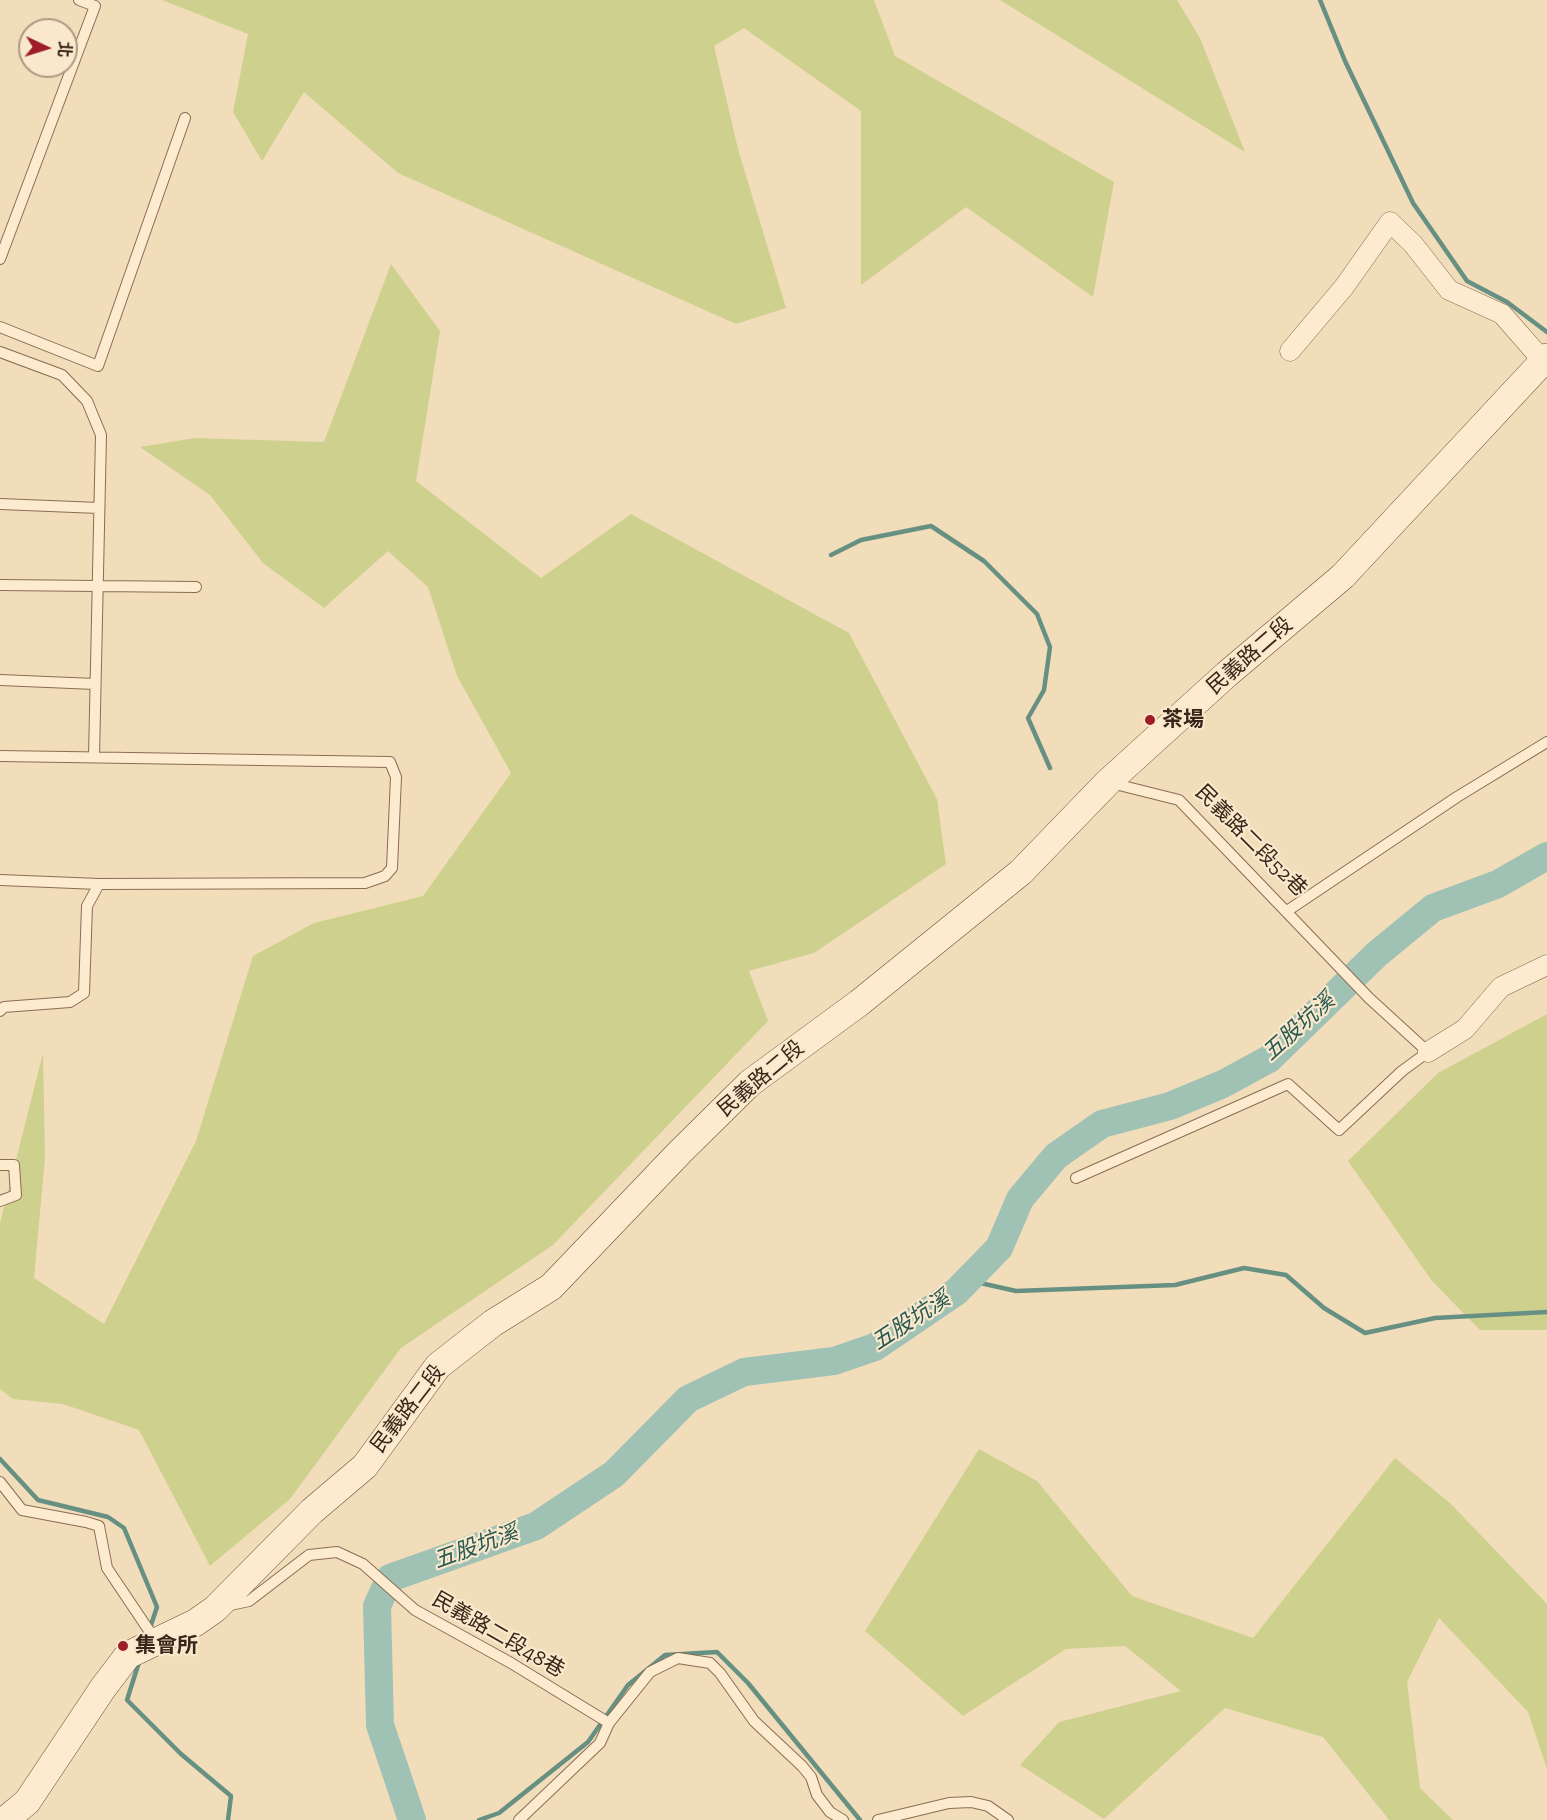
<!DOCTYPE html>
<html>
<head>
<meta charset="utf-8">
<style>
  body { margin:0 }
  #map { position:relative; width:1547px; height:1820px; overflow:hidden; background:#f2ddbb; font-family:"Zilla Slab","Noto Sans TC",serif }
  canvas { display:block }
  .north { position:absolute; left:18px; top:18px; width:60px; height:60px; box-sizing:border-box; background:#f9e8cb; border:2px solid #ac9a84; border-radius:50%; rotate:94deg; font-size:16px; font-weight:700; line-height:24px; text-align:center; color:#38261a }
  .north::after { content:''; display:block; margin:auto; width:21px; height:27px; background:#9f1d29; clip-path:polygon(50% 0,100% 100%,50% 72%,0 100%) }
</style>
</head>
<body>
<div id="map">
<canvas width="1547" height="1820"></canvas>
<div class="north">北</div>
</div>
<script>
const ctx = document.querySelector('canvas').getContext('2d');
ctx.lineJoin = 'round';
function paint(path, color) { ctx.fillStyle = color; ctx.fill(path, 'evenodd'); }
const poly = rows => new Path2D(rows.map(r => 'M' + r).join(''));
function stroke(path, color, width, dash) { ctx.strokeStyle = color; ctx.lineWidth = width; ctx.lineCap = dash ? 'butt' : 'round'; ctx.setLineDash(dash || []); ctx.stroke(path); }
function drawText(font, color, halo, rows, align = 'center') {
  ctx.font = font + ' "Zilla Slab","Noto Sans TC",serif'; ctx.lineWidth = 4.5; ctx.setLineDash([]); ctx.textBaseline = 'middle'; ctx.strokeStyle = halo; ctx.fillStyle = color; for (const [text, x, y, turn = 0] of rows) {
    ctx.save(); ctx.translate(x, y); ctx.rotate((+turn || 0) * Math.PI / 180); ctx.textAlign = isNaN(turn) ? turn : align; if (halo) ctx.strokeText(text, 0, 0); ctx.fillText(text, 0, 0); ctx.restore();
  }
}
paint(poly([
  [162,0,874,0,895,56,1114,182,1093,297,966,207,861,285,861,111,744,28,714,46,738,149,786,308,736,324,398,173,304,92,262,161,233,112,248,34],
  [1000,0,1177,0,1200,38,1245,152],
  [391,264,440,331,416,481,541,578,631,514,849,633,937,799,946,864,814,953,749,971,768,1021,553,1245,401,1348,290,1499,210,1566,139,1430,63,1404,13,1399,0,1389,0,1223,43,1053,45,1158,34,1278,104,1324,196,1141,253,956,314,923,423,896,511,773,457,676,428,587,388,551,324,608,263,563,210,495,140,447,195,438,324,442],
  [1547,1014,1547,1330,1480,1330,1432,1281,1348,1161,1438,1073],
  [979,1449,1037,1481,1132,1596,1253,1638,1395,1458,1450,1503,1547,1604,1547,1769,1528,1712,1439,1618,1407,1682,1420,1788,1453,1820,1389,1820,1323,1737,1225,1708,1104,1819,1020,1765,1059,1722,1181,1691,1125,1646,1066,1649,963,1716,865,1631]
]), '#ced18e');
stroke(poly([
  [1320,0,1345,61,1413,203,1467,281,1507,302,1547,332],
  [831,555,861,540,931,526,984,561,1037,614,1050,647,1044,690,1028,718,1050,768],
  [967,1280,1016,1291,1175,1285,1244,1268,1286,1275,1324,1308,1365,1333,1435,1318,1547,1312],
  [0,1459,38,1500,108,1517,124,1528,157,1607,150,1628],
  [140,1659,127,1700,181,1754,231,1796,228,1820],
  [479,1820,499,1813,588,1742,628,1685,665,1655,717,1652,748,1683,860,1820]
]), '#669082', 4.5);
stroke(poly([
  [412,1820,380,1725,377,1606,390,1578,536,1526,614,1474,688,1399,744,1372,834,1361,875,1347,956,1292,999,1248,1020,1199,1056,1156,1102,1124,1170,1106,1223,1084,1269,1059,1377,954,1433,908,1498,884,1547,856]
]), '#a0c2b5', 28);
const service = poly([
  [0,259,95,6,79,0],
  [0,327,98,366,185,118],
  [0,352,62,375,87,401,101,435,94,757],
  [0,504,99,508],
  [0,585,196,587],
  [0,680,95,684],
  [0,756,390,762,396,777,392,868,385,876,365,883,99,884,87,906,84,993,70,1002,4,1007,0,1011],
  [0,880,99,884],
  [1287,911,1457,797,1547,742],
  [0,1165,14,1165,16,1195,0,1201],
  [1076,1178,1288,1084,1339,1130,1402,1071,1428,1052,1369,998,1179,800,1111,783],
  [0,1482,22,1510,86,1522,99,1526,107,1568,156,1641],
  [226,1606,249,1601,309,1555,337,1552,363,1564,415,1610,511,1663,609,1723],
  [519,1820,600,1743,609,1723,650,1672,678,1658,710,1663,720,1673,754,1721,802,1766,811,1777,817,1795,830,1812,843,1820],
  [878,1820,949,1803,971,1802,988,1806,1008,1820]
]);
const minor = poly([
  [1290,351,1344,287,1390,222,1413,244,1449,290,1502,314,1543,361],
  [1428,1052,1465,1029,1501,987,1547,965]
]);
const secondary = poly([
  [5,1820,27,1802,103,1688,128,1655,195,1623,215,1609,312,1511,365,1466,438,1366,493,1323,551,1287,680,1152,750,1083,859,1003,1021,872,1108,782,1227,674,1343,576,1547,357]
]);
stroke(service, '#8b6c53', 12);
stroke(minor, '#8b6c53', 21);
stroke(secondary, '#6c4d37', 28);
stroke(service, '#fcebcf', 10);
stroke(minor, '#fcebcf', 20);
stroke(secondary, '#fcebcf', 27);
for (const [x, y, r, color] of [
  [1150,720,6,"#9f1d29"],
  [123,1646,6,"#9f1d29"]
]) { const dot = new Path2D(); dot.arc(x, y, r, 0, 2 * Math.PI); ctx.fillStyle = color; ctx.fill(dot); stroke(dot, '#f9e8cb', 2); }
drawText('21px', '#38261a', '#f9e8cb', [
  ["民義路二段",1250,656,-41],
  ["民義路二段52巷",1251,841,45],
  ["民義路二段",761,1079,-40],
  ["民義路二段",408,1409,-52],
  ["民義路二段48巷",498,1635,30]
]);
drawText('bold 21px', '#38261a', '#f9e8cb', [
  ["茶場",1162,720],
  ["集會所",135,1646]
], 'left');
drawText('italic 22px', '#275952', '#f9e8cb', [
  ["五股坑溪",1299,1027,-42],
  ["五股坑溪",911,1321,-33],
  ["五股坑溪",476,1547,-20]
]);
</script>
</body>
</html>
